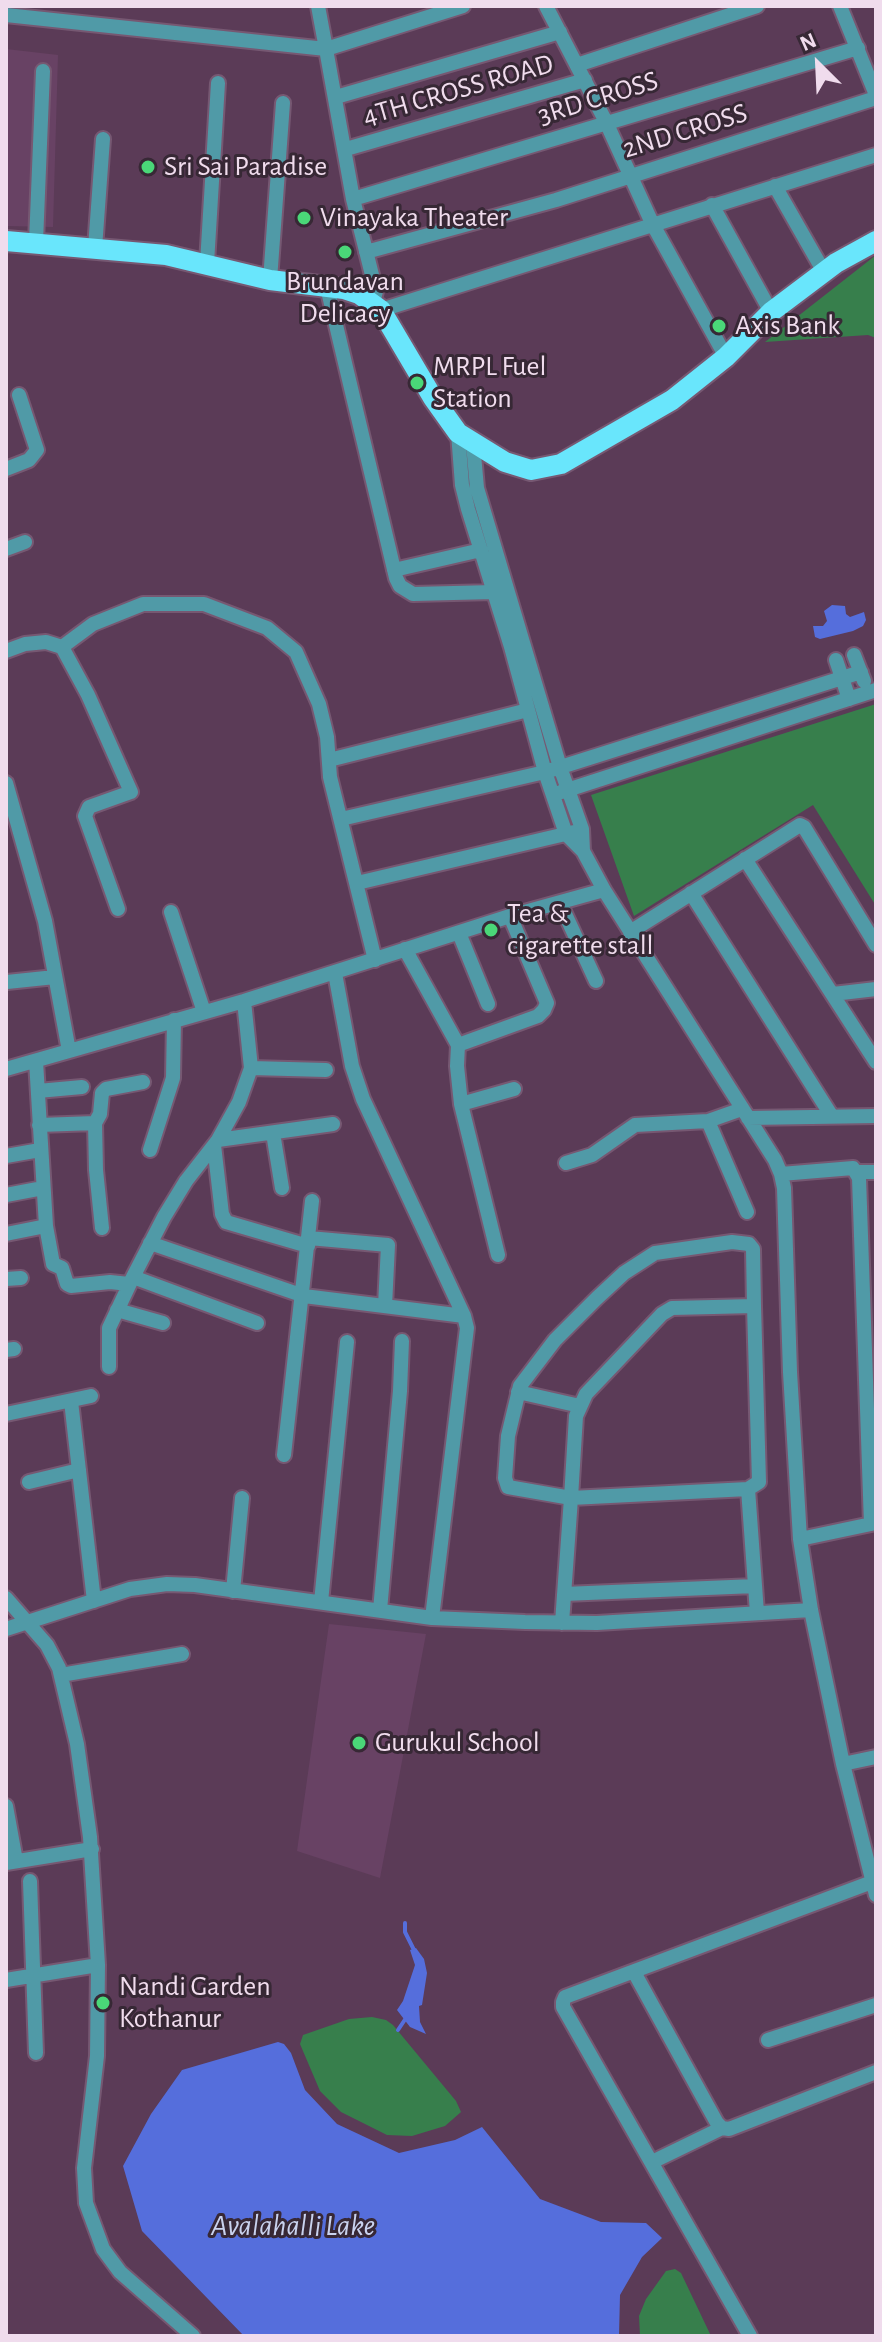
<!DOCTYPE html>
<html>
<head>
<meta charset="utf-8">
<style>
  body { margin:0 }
  #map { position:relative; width:882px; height:2342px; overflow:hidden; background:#5b3b57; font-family:"Alegreya Sans",sans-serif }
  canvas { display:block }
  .frame { position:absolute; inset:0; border:8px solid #f0dced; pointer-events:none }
  .north { position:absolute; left:778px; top:24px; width:80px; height:80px; -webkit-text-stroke:6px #372835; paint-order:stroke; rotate:336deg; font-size:22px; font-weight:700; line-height:32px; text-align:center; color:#f0dced }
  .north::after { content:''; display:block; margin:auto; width:28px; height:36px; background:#f0dced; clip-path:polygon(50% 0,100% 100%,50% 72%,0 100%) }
</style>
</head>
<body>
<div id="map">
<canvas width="882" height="2342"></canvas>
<div class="frame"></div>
<div class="north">N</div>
</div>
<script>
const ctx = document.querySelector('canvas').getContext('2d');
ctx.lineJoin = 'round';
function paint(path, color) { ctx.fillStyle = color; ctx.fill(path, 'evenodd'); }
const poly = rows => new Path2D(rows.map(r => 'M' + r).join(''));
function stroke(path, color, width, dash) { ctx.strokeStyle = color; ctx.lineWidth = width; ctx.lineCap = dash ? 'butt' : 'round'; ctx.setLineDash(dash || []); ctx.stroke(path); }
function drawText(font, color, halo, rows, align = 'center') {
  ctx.font = font + ' "Alegreya Sans",sans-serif'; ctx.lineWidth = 6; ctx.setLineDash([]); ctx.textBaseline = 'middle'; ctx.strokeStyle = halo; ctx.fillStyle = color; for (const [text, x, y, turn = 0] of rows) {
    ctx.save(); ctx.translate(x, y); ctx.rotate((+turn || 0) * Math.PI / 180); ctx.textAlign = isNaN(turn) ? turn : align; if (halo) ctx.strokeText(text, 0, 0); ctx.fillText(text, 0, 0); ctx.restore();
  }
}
paint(poly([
  [6,49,58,55,53,227,6,226],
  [329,1624,426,1634,380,1878,297,1851]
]), '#684264');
paint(poly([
  [876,255,876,338,868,335,765,342],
  [876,704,876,906,813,805,634,916,591,795],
  [372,2017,386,2020,393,2025,456,2101,461,2112,445,2126,412,2136,387,2135,341,2112,320,2091,300,2044,303,2035,349,2019],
  [675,2269,681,2273,711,2336,640,2336,639,2316,646,2299,666,2271]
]), '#377f4c');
paint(poly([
  [832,605,845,606,846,614,850,617,864,612,866,620,863,626,853,631,820,639,815,637,813,626,823,626,827,621,824,611],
  [416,1948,424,1959,427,1973,422,2005,419,2006,420,2022,426,2034,410,2027,397,2010,403,2001,415,1965,410,1950],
  [278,2042,284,2044,291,2053,305,2090,337,2124,399,2153,455,2140,482,2127,540,2199,601,2222,646,2223,662,2238,642,2257,620,2295,619,2336,244,2336,142,2231,123,2166,151,2114,182,2070]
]), '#556edc');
stroke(poly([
  [405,1923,405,1932,416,1954],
  [398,2030,406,2018]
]), '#556edc', 4);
const minor = poly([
  [318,6,326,49,463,6],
  [546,6,606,122,652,223,726,357],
  [840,6,876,95],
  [6,15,326,49,353,199,376,291,373,303],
  [577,65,757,6],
  [336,97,560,32],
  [346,149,585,80],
  [775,186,824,272],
  [353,199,858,48],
  [712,205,771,312],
  [36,242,43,71],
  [95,248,103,139],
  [366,252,556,200,876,98],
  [207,263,218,83],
  [270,280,283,103],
  [327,287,396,578,400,586,413,594,494,592],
  [381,310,876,155],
  [458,433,462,485,468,509,511,647,545,772,566,834,583,851,604,890,775,1160,781,1174,784,1188,790,1372,800,1539,811,1610,843,1764,876,1895],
  [473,444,477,488,560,767,582,829,583,851],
  [6,469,29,460,37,450,19,395],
  [6,549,25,542],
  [394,570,481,550],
  [62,647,93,624,143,604,204,604,267,628,296,652,319,704,327,737,330,777,375,960],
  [6,651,25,644,46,642,62,647,88,695,131,792,89,807,85,816,118,909],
  [854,655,864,681],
  [836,660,849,699],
  [329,760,528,710],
  [6,783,45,921,69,1051],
  [561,792,876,690],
  [341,819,545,772,861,672],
  [745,859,876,1062],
  [357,883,574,832],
  [691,893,831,1115],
  [560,903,596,981],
  [171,912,204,1012],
  [630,932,800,825,804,827,876,945],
  [459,933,488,1004],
  [405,949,458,1045,457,1066,461,1104,498,1255],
  [335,973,352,1066,363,1099,464,1316,467,1328,432,1618],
  [7,982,55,977],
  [833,994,876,989],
  [458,1045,538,1016,544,1010,547,1003,510,916],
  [36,1061,46,1226,53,1264,62,1268,67,1284,71,1286,110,1282,129,1284],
  [251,1068,326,1070],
  [6,1069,244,1001,510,916,604,890],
  [38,1091,82,1087],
  [461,1104,514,1089],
  [748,1118,876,1116],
  [708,1121,747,1212],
  [95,1123,100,1114,102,1093,106,1089,143,1082],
  [39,1125,95,1123,96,1170,102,1228],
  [273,1133,282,1188],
  [218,1140,333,1124],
  [214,1145,222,1214,226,1222,308,1246],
  [150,1150,173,1078,174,1020],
  [6,1156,40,1150],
  [566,1163,592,1155,635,1125,708,1121,742,1109],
  [857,1172,876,1172],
  [781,1174,853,1168,859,1178,871,1524],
  [6,1195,43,1188],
  [6,1234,46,1226],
  [309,1238,388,1245,385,1306],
  [150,1243,304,1296,464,1316],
  [133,1277,257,1323],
  [6,1279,21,1278],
  [117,1310,163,1323],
  [6,1350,14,1349],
  [109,1367,109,1328,133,1277,164,1217,186,1181,218,1140,239,1102,251,1068,244,1001],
  [518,1392,580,1406],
  [71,1401,94,1601],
  [6,1414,91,1396],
  [284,1455,312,1201],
  [29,1482,79,1470],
  [748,1489,757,1613],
  [800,1539,876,1523],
  [233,1591,242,1498],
  [564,1594,755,1586],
  [6,1598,47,1645,59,1668,77,1744,90,1837,98,1965,97,2056,84,2168,86,2203,103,2249,120,2272,193,2336],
  [321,1602,347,1342],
  [380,1610,400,1391,402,1341],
  [562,1623,571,1498,576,1416,586,1394,662,1314,672,1308,754,1306,759,1482,748,1489,571,1498,508,1487,505,1478,508,1436,520,1386,555,1340,597,1298,624,1273,655,1253,732,1242,749,1244,753,1249,754,1306],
  [6,1629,130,1589,167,1584,195,1585,432,1618,525,1622,597,1623,811,1610],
  [61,1675,182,1654],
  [843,1764,876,1757],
  [6,1806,16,1861],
  [6,1863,92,1849],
  [30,1881,36,2053],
  [634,1972,717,2123,722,2128,729,2129,876,2072],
  [6,1980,98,1965],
  [768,2040,876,2005],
  [652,2162,722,2128],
  [750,2336,563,2007,563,2002,565,1997,872,1882]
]);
const major = poly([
  [6,241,166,255,270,280,344,289,359,294,381,310,433,398,458,433,505,462,531,470,561,464,672,400,726,357,771,312,836,263,876,241]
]);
stroke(minor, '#765872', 18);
stroke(major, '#765872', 24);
stroke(minor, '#509aa7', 14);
stroke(major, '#69e6fc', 20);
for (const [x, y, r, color] of [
  [148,167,8,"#4ad778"],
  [304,218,8,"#4ad778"],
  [345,252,8,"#4ad778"],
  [719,326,8,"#4ad778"],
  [417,383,8,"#4ad778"],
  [491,930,8,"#4ad778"],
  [359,1743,8,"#4ad778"],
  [103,2003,8,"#4ad778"]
]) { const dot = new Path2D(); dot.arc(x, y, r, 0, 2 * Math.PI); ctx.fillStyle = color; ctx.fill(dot); stroke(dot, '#372835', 3); }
drawText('28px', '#f0dced', '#372835', [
  ["4TH CROSS ROAD",458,90,-16],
  ["3RD CROSS",598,98,-17],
  ["2ND CROSS",685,131,-17]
]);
drawText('28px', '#f0dced', '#372835', [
  ["Sri Sai Paradise",164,167],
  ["Vinayaka Theater",320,218],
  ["Brundavan",345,282,"center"],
  ["Delicacy",345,314,"center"],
  ["Axis Bank",735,326],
  ["MRPL Fuel",433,367],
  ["Station",433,399],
  ["Tea &",507,914],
  ["cigarette stall",507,946],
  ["Gurukul School",375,1743],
  ["Nandi Garden",119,1987],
  ["Kothanur",119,2019]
], 'left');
drawText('italic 30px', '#c9d2ee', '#372835', [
  ["Avalahalli Lake",293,2226]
]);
</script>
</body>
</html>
